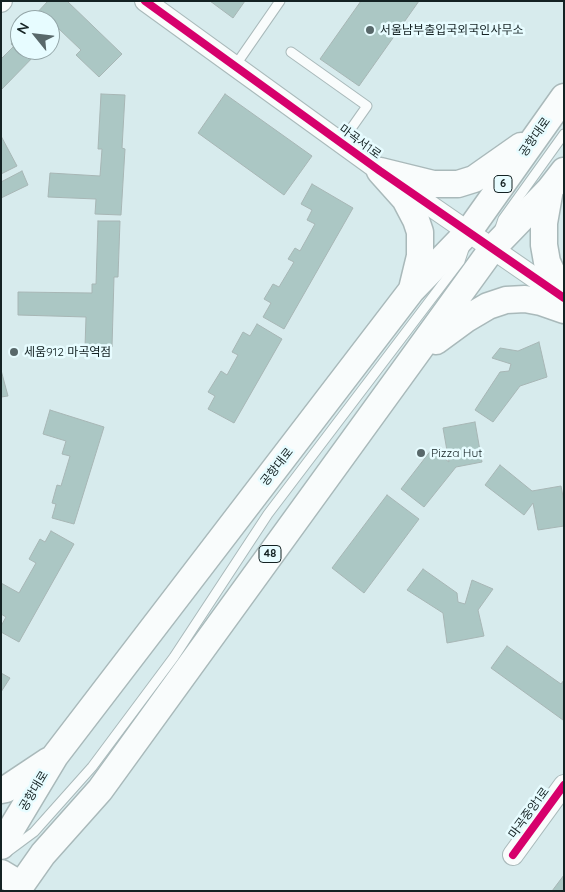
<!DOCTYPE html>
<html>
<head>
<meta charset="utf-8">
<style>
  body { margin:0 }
  #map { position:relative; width:565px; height:892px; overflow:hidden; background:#d7ebed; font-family:Quicksand,sans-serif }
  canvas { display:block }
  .frame { position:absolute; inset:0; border:2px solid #142223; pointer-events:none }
  .north { position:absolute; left:10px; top:10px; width:50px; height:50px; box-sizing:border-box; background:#e7fcff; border:1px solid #93a5a7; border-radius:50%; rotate:299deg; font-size:14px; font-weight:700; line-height:20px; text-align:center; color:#142223 }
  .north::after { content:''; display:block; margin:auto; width:18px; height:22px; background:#58686a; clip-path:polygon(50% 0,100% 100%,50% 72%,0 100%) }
</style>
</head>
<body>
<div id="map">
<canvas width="565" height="892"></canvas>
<div class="frame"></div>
<div class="north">N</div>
</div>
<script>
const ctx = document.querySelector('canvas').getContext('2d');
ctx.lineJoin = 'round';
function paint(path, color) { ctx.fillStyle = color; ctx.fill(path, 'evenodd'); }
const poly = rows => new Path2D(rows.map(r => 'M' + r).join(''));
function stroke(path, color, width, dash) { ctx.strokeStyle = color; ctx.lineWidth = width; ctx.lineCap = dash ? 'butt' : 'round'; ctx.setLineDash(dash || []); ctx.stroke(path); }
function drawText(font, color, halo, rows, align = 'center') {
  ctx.font = font + ' Quicksand,"Noto Sans KR",sans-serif'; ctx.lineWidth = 5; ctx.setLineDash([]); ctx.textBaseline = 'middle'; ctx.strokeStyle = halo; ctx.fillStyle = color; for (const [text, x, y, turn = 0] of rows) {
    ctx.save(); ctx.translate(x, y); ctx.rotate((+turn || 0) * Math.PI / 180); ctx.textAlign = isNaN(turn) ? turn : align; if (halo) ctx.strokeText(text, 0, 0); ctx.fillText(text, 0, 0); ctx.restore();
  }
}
const building = poly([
  [48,1,67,1,122,54,99,77,76,55,81,50,59,29,50,39,50,20,38,20,34,16,48,1],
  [210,1,245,1,233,18,210,1],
  [361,1,419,1,359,86,320,59,361,1],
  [20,34,20,50,40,50,1,90,1,59,14,46,11,44,20,34],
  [101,94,125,95,122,148,125,149,121,215,95,214,96,199,48,197,50,173,100,176,102,149,98,149,101,94],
  [225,94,312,156,284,195,198,133,225,94],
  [1,136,17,166,1,174,1,136],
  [22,171,28,185,1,198,1,182,22,171],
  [312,184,353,208,284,329,263,317,271,303,264,299,273,284,279,287,294,262,288,259,295,248,300,251,315,224,307,220,312,210,301,204,312,184],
  [98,221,120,221,118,277,114,277,112,347,85,347,86,317,18,315,18,292,92,293,92,284,96,284,98,221],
  [257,324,282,339,234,423,208,409,215,396,208,392,221,371,227,375,238,355,232,352,243,332,250,336,257,324],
  [539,342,547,377,520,386,493,422,475,410,500,372,509,371,511,364,492,358,500,348,518,351,539,342],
  [1,370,8,396,1,397,1,370],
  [50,410,104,427,74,524,52,518,56,504,52,503,57,485,61,486,70,456,62,454,66,441,43,434,50,410],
  [475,422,482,462,456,467,424,507,401,489,432,449,449,462,443,428,475,422],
  [500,465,532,491,561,486,564,502,564,526,538,530,533,503,524,515,485,485,500,465],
  [387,495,419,519,364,593,332,568,387,495],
  [51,531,74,544,19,642,1,632,1,626,6,617,1,614,1,583,19,593,36,563,29,559,40,539,45,542,51,531],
  [423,569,457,593,458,602,465,604,472,580,493,589,478,610,484,636,447,643,443,613,407,590,423,569],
  [507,646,561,684,564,680,563,720,491,668,507,646],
  [1,673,10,678,1,692,1,673],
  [564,875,564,891,552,891,564,875]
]);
paint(building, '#abc7c4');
stroke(building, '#a7b6b5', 1);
const service = poly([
  [291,52,367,106,341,143],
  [235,66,280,1],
  [500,228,503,219,564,134],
  [7,852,34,832,92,767,174,657,268,514,460,261,465,246]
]);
const tertiary = poly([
  [145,1,380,171,564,298],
  [1,2,2,1],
  [513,855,564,785]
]);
const primary = poly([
  [380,171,433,184,458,184,474,179,521,146],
  [380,171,405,199,416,220,420,232,420,256,412,289],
  [550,189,544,223,544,245,547,262,554,277,564,287],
  [436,341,466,319,488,306,506,300,525,299,541,302,564,310],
  [1,790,6,789,48,761],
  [1,846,55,756,411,291,469,231,564,97],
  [1,873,21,885],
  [17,891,43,854,100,790,492,249,550,189,564,171]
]);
stroke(service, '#a9b9ba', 11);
stroke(tertiary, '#a9b9ba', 22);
stroke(primary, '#a9b9ba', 29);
stroke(service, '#f9fcfc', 9);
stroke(tertiary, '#f9fcfc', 20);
stroke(primary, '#f9fcfc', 26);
stroke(poly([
  [145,1,380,171,564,298],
  [513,855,564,785]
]), '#d6006c', 8);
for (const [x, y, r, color] of [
  [370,30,5,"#58686a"],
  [14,352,5,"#58686a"],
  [421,453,5,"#58686a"]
]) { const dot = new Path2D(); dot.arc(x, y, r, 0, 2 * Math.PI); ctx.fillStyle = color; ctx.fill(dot); stroke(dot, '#e7fcff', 2); }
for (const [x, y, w] of [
  [503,184,18],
  [270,554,22]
]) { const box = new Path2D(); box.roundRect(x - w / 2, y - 8.5, w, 17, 4); ctx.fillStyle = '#e7fcff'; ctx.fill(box); stroke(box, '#142223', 1); }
drawText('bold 11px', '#142223', null, [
  ["6",503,184],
  ["48",270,554]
]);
drawText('12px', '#142223', '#e7fcff', [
  ["서울남부출입국외국인사무소",380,30],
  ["세움912 마곡역점",24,352],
  ["Pizza Hut",431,453]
], 'left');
drawText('12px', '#142223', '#e7fcff', [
  ["공항대로",535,137,-55],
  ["마곡서1로",360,142,36],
  ["공항대로",277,467,-52],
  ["공항대로",34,791,-59],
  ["마곡중앙1로",529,813,-54]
]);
</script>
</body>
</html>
